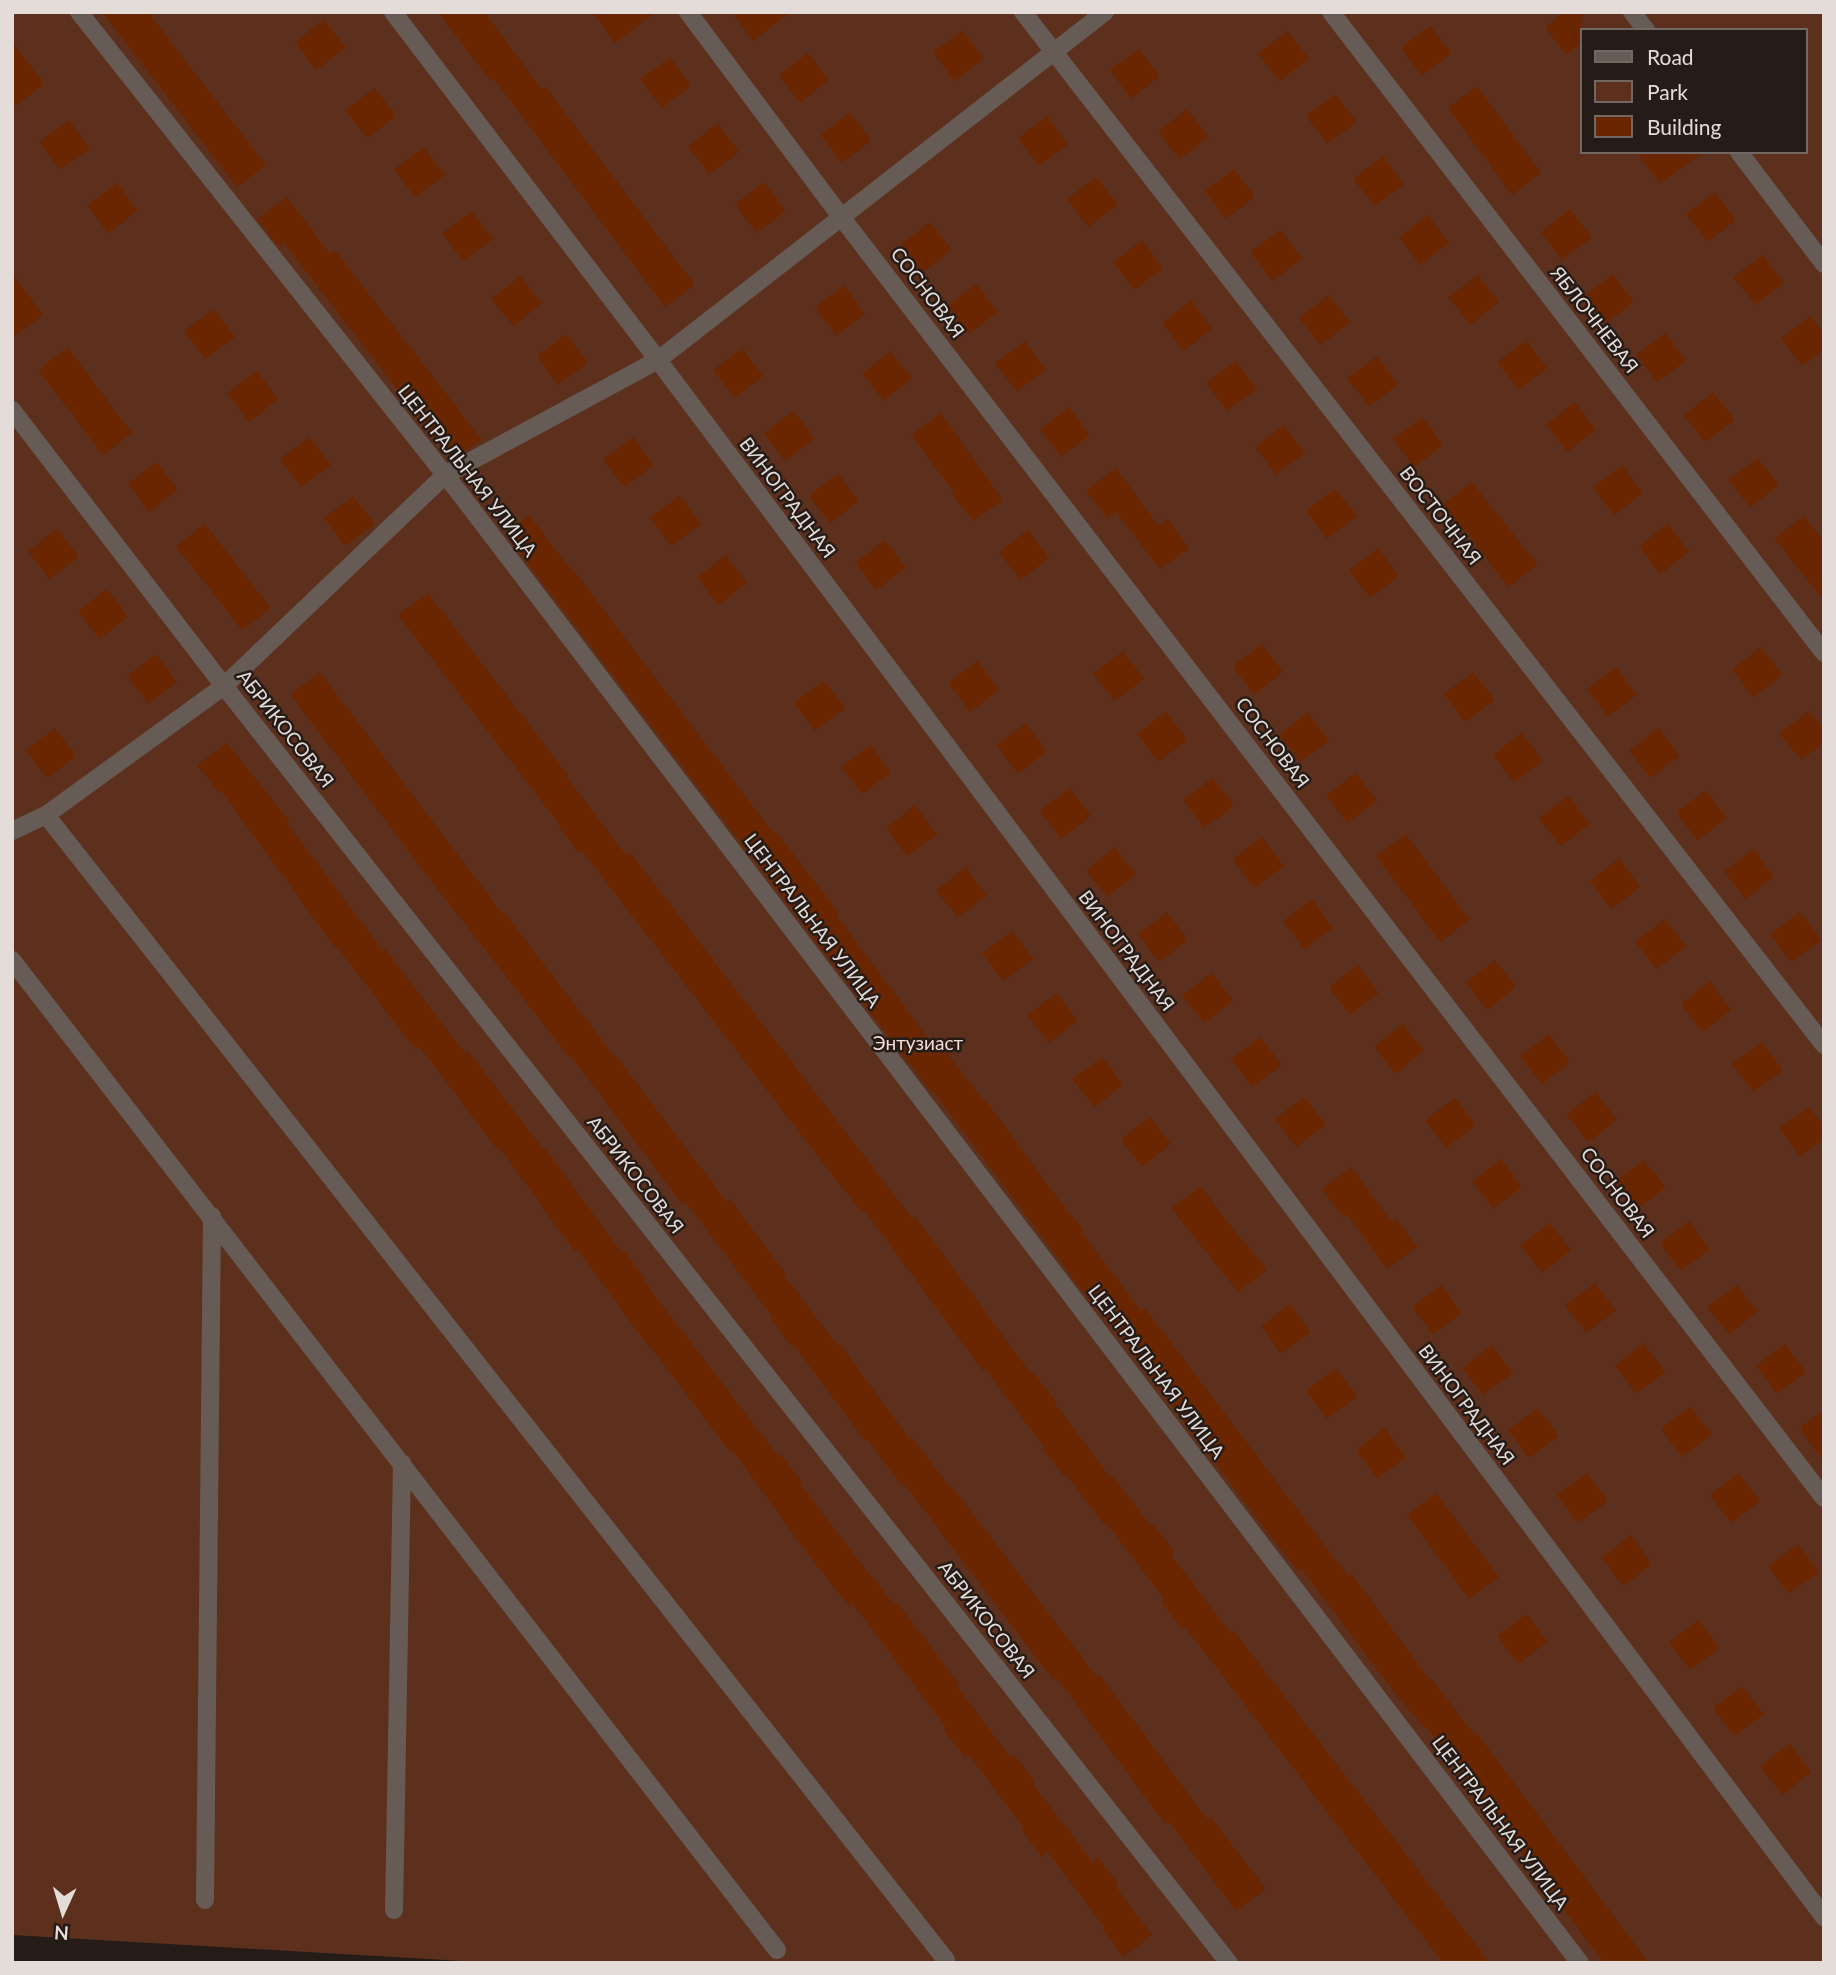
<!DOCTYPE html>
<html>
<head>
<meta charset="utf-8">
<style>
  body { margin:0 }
  #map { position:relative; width:1836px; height:1975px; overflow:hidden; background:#251b17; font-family:Lato,sans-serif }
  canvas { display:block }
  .frame { position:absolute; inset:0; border:14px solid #e3dcd9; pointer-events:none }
  .legend { position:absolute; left:1580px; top:28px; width:228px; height:126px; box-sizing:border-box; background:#251b17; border:2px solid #716865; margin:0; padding:9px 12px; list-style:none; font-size:21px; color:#e3dcd9 }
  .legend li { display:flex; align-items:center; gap:14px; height:35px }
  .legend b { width:35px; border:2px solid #716865 }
  .north { position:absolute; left:28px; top:1877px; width:70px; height:70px; -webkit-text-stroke:5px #251b17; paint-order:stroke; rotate:184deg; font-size:19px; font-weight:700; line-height:28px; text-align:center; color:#e3dcd9 }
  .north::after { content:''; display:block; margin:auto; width:24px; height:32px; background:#e3dcd9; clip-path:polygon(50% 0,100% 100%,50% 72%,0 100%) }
</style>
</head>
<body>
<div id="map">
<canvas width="1836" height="1975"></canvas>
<div class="frame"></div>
<ul class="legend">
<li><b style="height:9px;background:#675b56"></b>Road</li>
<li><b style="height:19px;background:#5c301d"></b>Park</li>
<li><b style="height:19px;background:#692601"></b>Building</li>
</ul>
<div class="north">N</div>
</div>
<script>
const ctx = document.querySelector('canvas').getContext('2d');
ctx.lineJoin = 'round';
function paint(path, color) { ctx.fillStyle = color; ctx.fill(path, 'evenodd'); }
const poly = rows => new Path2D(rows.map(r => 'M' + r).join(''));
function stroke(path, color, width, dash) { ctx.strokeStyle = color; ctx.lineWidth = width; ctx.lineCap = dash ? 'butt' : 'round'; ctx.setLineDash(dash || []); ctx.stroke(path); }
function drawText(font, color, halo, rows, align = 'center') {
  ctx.font = font + ' Lato,sans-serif'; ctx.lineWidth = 5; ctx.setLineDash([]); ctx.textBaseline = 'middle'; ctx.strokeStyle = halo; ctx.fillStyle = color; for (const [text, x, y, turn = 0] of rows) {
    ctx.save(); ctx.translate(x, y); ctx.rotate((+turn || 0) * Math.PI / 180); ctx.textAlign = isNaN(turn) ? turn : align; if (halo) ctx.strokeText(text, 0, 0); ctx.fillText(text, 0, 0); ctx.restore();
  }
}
paint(poly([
  [12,12,1824,12,1824,1963,498,1963,12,1935],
  [1582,30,1806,30,1806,152,1582,152]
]), '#5c301d');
paint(poly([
  [102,12,148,12,266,165,237,187],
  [438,12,484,12,542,89,545,86,695,285,665,307,494,79,491,82],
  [592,12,656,12,615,43],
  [732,12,791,12,753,41],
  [1565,12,1582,12,1582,43,1566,55,1545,27],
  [324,20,346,48,316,70,295,42],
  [1430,26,1452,53,1422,76,1401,48],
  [963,30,984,59,954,81,933,52],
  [1288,31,1309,59,1279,81,1258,53],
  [12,41,44,84,12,108],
  [1139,49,1160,76,1131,99,1110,70],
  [808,53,829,80,800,103,779,75],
  [670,57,691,86,661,108,640,79],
  [1477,86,1541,173,1512,195,1448,108],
  [375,88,396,116,367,138,345,110],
  [1335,94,1357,122,1327,144,1306,116],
  [1187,109,1209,137,1179,159,1158,131],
  [850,112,871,141,842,163,821,135],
  [1047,116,1068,144,1039,166,1018,138],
  [69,120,90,148,60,170,39,142],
  [718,123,739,152,709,174,688,146],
  [424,147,445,175,415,197,394,169],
  [1636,152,1703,152,1660,184],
  [1383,156,1404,184,1375,206,1353,179],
  [1234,169,1255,197,1226,219,1205,191],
  [1096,177,1118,205,1088,227,1067,199],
  [764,182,786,211,756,233,735,204],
  [117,183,138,211,108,233,87,205],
  [1715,192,1736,220,1707,242,1686,214],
  [287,197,330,254,335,250,482,440,451,459,284,243,279,247,257,219],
  [1570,209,1592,238,1562,260,1541,232],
  [472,211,493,239,463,261,442,233],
  [1428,215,1449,243,1420,265,1399,237],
  [930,222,952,250,922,272,901,244],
  [1281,230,1302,259,1272,281,1251,252],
  [1142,240,1163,268,1134,290,1113,262],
  [1763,255,1784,283,1755,305,1733,277],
  [12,273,43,315,12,338],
  [1613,274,1634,302,1604,324,1583,296],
  [1478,275,1499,302,1470,325,1448,297],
  [521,276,542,304,513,326,491,298],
  [976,284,998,312,968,334,947,306],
  [844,285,865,314,836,336,815,308],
  [1329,295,1350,323,1320,345,1299,317],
  [1191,300,1212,329,1183,351,1162,323],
  [214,309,235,337,205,359,184,331],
  [1810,316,1824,334,1824,350,1802,366,1781,338],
  [1665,333,1686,360,1657,383,1636,355],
  [566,334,588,363,558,385,537,356],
  [1526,340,1547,368,1518,390,1497,362],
  [1025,341,1046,370,1017,392,995,363],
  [68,348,132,433,103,455,38,370],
  [742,348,763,376,734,398,713,370],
  [891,351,912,379,883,401,862,373],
  [1377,356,1398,384,1369,407,1347,378],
  [1236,361,1257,389,1227,411,1206,383],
  [257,371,278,399,249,422,227,393],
  [1713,392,1735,420,1705,442,1684,415],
  [1575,402,1596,430,1567,452,1546,424],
  [1069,407,1090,435,1061,457,1040,429],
  [794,411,815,439,785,461,764,433],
  [941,413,1003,500,973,521,952,494,954,492,911,435],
  [1422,417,1443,445,1414,467,1393,439],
  [1284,425,1305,453,1276,475,1255,447],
  [309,437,331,465,301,487,280,459],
  [633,437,654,465,624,487,603,460],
  [1758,458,1779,485,1750,507,1728,480],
  [157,462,178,490,149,512,128,484],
  [1622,465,1643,493,1614,515,1593,487],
  [1116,468,1159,526,1168,519,1189,548,1160,569,1116,512,1107,519,1086,490],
  [838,473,859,501,830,523,809,496],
  [1472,482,1538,565,1508,587,1466,531,1464,532,1443,504],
  [1335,489,1357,516,1327,539,1306,511],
  [353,496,375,524,345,546,324,518],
  [680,496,701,524,671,546,650,517],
  [529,515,570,569,572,568,775,835,777,833,839,913,836,915,935,1047,940,1043,982,1099,984,1098,1062,1204,1084,1230,1082,1232,1141,1311,1145,1308,1348,1576,1352,1574,1429,1679,1431,1678,1474,1734,1476,1732,1649,1963,1604,1963,1425,1726,1423,1727,1381,1675,1301,1568,1298,1571,1258,1520,1097,1306,1095,1308,934,1092,932,1093,892,1041,505,534],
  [1804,516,1824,542,1824,601,1774,538],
  [205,524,271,608,242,630,176,546],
  [1668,524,1689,552,1660,574,1639,546],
  [57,529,79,557,49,579,28,551],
  [1028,530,1049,558,1020,580,999,552],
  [885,540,906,568,876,590,855,562],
  [1378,548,1399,576,1370,598,1349,570],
  [726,555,747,583,718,605,697,577],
  [107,589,128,617,99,639,78,611],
  [428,593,568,775,566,776,626,855,630,852,912,1218,915,1216,1032,1375,1034,1373,1056,1401,1054,1402,1111,1478,1113,1476,1151,1526,1154,1525,1175,1552,1171,1555,1231,1633,1234,1631,1490,1963,1443,1963,1185,1627,1182,1630,1161,1602,1164,1599,1107,1524,1105,1526,1066,1475,1064,1476,1042,1448,1044,1447,985,1369,983,1371,864,1210,861,1212,582,851,579,854,558,825,559,824,398,615],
  [1262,644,1283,672,1254,695,1233,666],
  [1761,647,1782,675,1753,697,1732,669],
  [1123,651,1144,679,1114,701,1093,673],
  [156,654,177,682,148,704,127,676],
  [978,661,999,690,970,712,948,683],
  [1616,667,1637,695,1608,717,1587,689],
  [320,672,502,913,504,912,615,1057,616,1056,727,1202,730,1199,786,1274,785,1276,838,1346,840,1344,909,1438,911,1436,950,1487,952,1486,1097,1677,1100,1675,1207,1819,1211,1817,1266,1889,1236,1911,1169,1822,1165,1824,1056,1677,1053,1680,905,1485,903,1487,867,1439,865,1441,794,1345,792,1347,771,1319,773,1318,685,1201,682,1204,571,1056,569,1057,421,868,290,694],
  [1473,672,1495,700,1465,722,1444,694],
  [824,681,845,708,815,731,794,703],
  [1809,711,1824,730,1824,743,1801,760,1779,733],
  [1166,712,1188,740,1158,762,1137,734],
  [1308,712,1329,741,1300,762,1279,735],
  [1026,723,1047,751,1018,774,996,745],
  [55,728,76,756,47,778,26,750],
  [1659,728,1680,756,1650,778,1629,750],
  [1522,733,1543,761,1514,783,1493,755],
  [227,743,290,822,288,824,383,951,385,949,465,1053,468,1051,544,1150,546,1149,621,1252,624,1250,645,1279,643,1280,697,1350,778,1456,781,1454,802,1482,800,1483,856,1557,894,1604,897,1602,959,1684,957,1686,1010,1757,1014,1754,1035,1782,1033,1784,1092,1861,1098,1857,1119,1885,1116,1887,1152,1935,1123,1957,1102,1929,1104,1927,1048,1852,1042,1857,1021,1829,1023,1827,969,1755,965,1758,944,1730,946,1728,889,1652,852,1603,849,1606,809,1556,733,1451,731,1453,652,1349,651,1350,577,1249,574,1251,499,1147,497,1149,419,1046,415,1049,338,948,336,949,221,791,219,793,197,765],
  [870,745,891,772,862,794,841,767],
  [1356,773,1377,801,1347,823,1326,795],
  [1213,777,1234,806,1204,828,1184,800],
  [1070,788,1091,816,1061,839,1040,810],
  [1706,790,1727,818,1697,840,1676,812],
  [1568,796,1590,824,1560,846,1539,818],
  [915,805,937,834,907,856,886,828],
  [1406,834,1470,920,1440,942,1376,856],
  [1262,837,1284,866,1254,888,1233,859],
  [1115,847,1136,875,1107,897,1086,870],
  [1754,849,1774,877,1745,899,1724,871],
  [1619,858,1640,887,1611,909,1590,881],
  [966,867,987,896,957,917,936,890],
  [1312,899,1333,928,1304,950,1283,921],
  [1167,912,1188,940,1159,962,1138,934],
  [1800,912,1821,940,1791,962,1770,934],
  [1665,919,1686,947,1656,969,1635,941],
  [1012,931,1033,959,1003,981,982,953],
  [1495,960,1516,987,1487,1010,1466,982],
  [1358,965,1379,993,1350,1015,1329,987],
  [1212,973,1233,1001,1204,1023,1182,995],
  [1710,981,1731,1010,1702,1032,1681,1004],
  [1057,993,1078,1021,1049,1043,1027,1015],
  [1403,1024,1424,1051,1395,1074,1374,1046],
  [1549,1034,1570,1062,1541,1084,1520,1056],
  [1260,1037,1282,1065,1252,1087,1231,1059],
  [1762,1042,1783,1070,1753,1092,1732,1064],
  [1102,1057,1123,1085,1094,1107,1072,1079],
  [1596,1092,1617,1120,1588,1142,1566,1114],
  [1304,1097,1326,1125,1296,1147,1275,1119],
  [1455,1098,1476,1125,1446,1148,1425,1120],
  [1809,1107,1824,1126,1824,1139,1800,1157,1779,1128],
  [1150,1117,1171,1144,1142,1167,1121,1139],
  [1501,1159,1522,1187,1493,1209,1472,1181],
  [1644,1160,1666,1187,1636,1210,1615,1181],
  [1351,1167,1392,1222,1396,1219,1417,1247,1387,1269,1347,1214,1343,1217,1322,1189],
  [1201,1186,1244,1244,1246,1243,1267,1270,1238,1292,1171,1208],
  [1689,1221,1710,1249,1681,1271,1660,1243],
  [1550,1223,1571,1250,1542,1273,1520,1245],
  [1595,1283,1616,1311,1586,1333,1565,1305],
  [1441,1285,1462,1313,1433,1335,1412,1307],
  [1737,1285,1758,1312,1729,1334,1707,1307],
  [1290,1304,1311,1332,1281,1354,1261,1326],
  [1644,1343,1665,1372,1636,1394,1615,1365],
  [1785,1344,1806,1372,1777,1394,1756,1366],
  [1492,1345,1513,1373,1483,1395,1462,1368],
  [1336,1368,1357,1397,1327,1419,1306,1391],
  [1691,1406,1712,1435,1682,1457,1661,1429],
  [1538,1408,1559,1436,1529,1458,1508,1430],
  [1824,1410,1824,1462,1799,1428],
  [1385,1428,1406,1457,1377,1479,1356,1450],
  [1587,1473,1608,1501,1578,1523,1557,1495],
  [1739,1473,1760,1501,1731,1523,1710,1495],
  [1436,1493,1499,1577,1469,1599,1407,1515],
  [1631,1535,1652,1564,1623,1586,1602,1558],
  [1798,1544,1819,1572,1789,1594,1768,1566],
  [1527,1614,1548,1642,1518,1664,1497,1636],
  [1699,1620,1720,1648,1690,1670,1669,1642],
  [1742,1686,1764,1714,1734,1736,1713,1708],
  [1790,1744,1811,1772,1782,1795,1760,1766]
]), '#692601');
stroke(poly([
  [79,12,461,495,1580,1963],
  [393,12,658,360,1824,1917],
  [688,12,842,218,1824,1498],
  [1023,12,1824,1045],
  [1331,12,1824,653],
  [1632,12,1646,30],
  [1739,152,1824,264],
  [12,410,224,686,1229,1963],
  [46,815,946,1960],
  [12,831,46,815,224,686,445,475,658,360,1105,12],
  [12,960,777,1950],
  [205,1900,212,1216],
  [394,1910,402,1463]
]), '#675b56', 18);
drawText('19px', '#e3dcd9', '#251b17', [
  ["СОСНОВАЯ",927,293,53],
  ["ЯБЛОЧНЕВАЯ",1594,320,52],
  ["ЦЕНТРАЛЬНАЯ УЛИЦА",467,471,52],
  ["ВИНОГРАДНАЯ",787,498,53],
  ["ВОСТОЧНАЯ",1440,516,52],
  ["АБРИКОСОВАЯ",285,729,52],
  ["СОСНОВАЯ",1272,743,53],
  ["ЦЕНТРАЛЬНАЯ УЛИЦА",812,921,53],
  ["ВИНОГРАДНАЯ",1126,951,53],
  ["АБРИКОСОВАЯ",635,1175,52],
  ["СОСНОВАЯ",1617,1193,53],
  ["ЦЕНТРАЛЬНАЯ УЛИЦА",1156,1372,53],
  ["ВИНОГРАДНАЯ",1466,1405,53],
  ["АБРИКОСОВАЯ",986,1620,52],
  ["ЦЕНТРАЛЬНАЯ УЛИЦА",1500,1823,53]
]);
drawText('19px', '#f3ddd4', '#251b17', [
  ["Энтузиаст",918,1044]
]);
</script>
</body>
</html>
